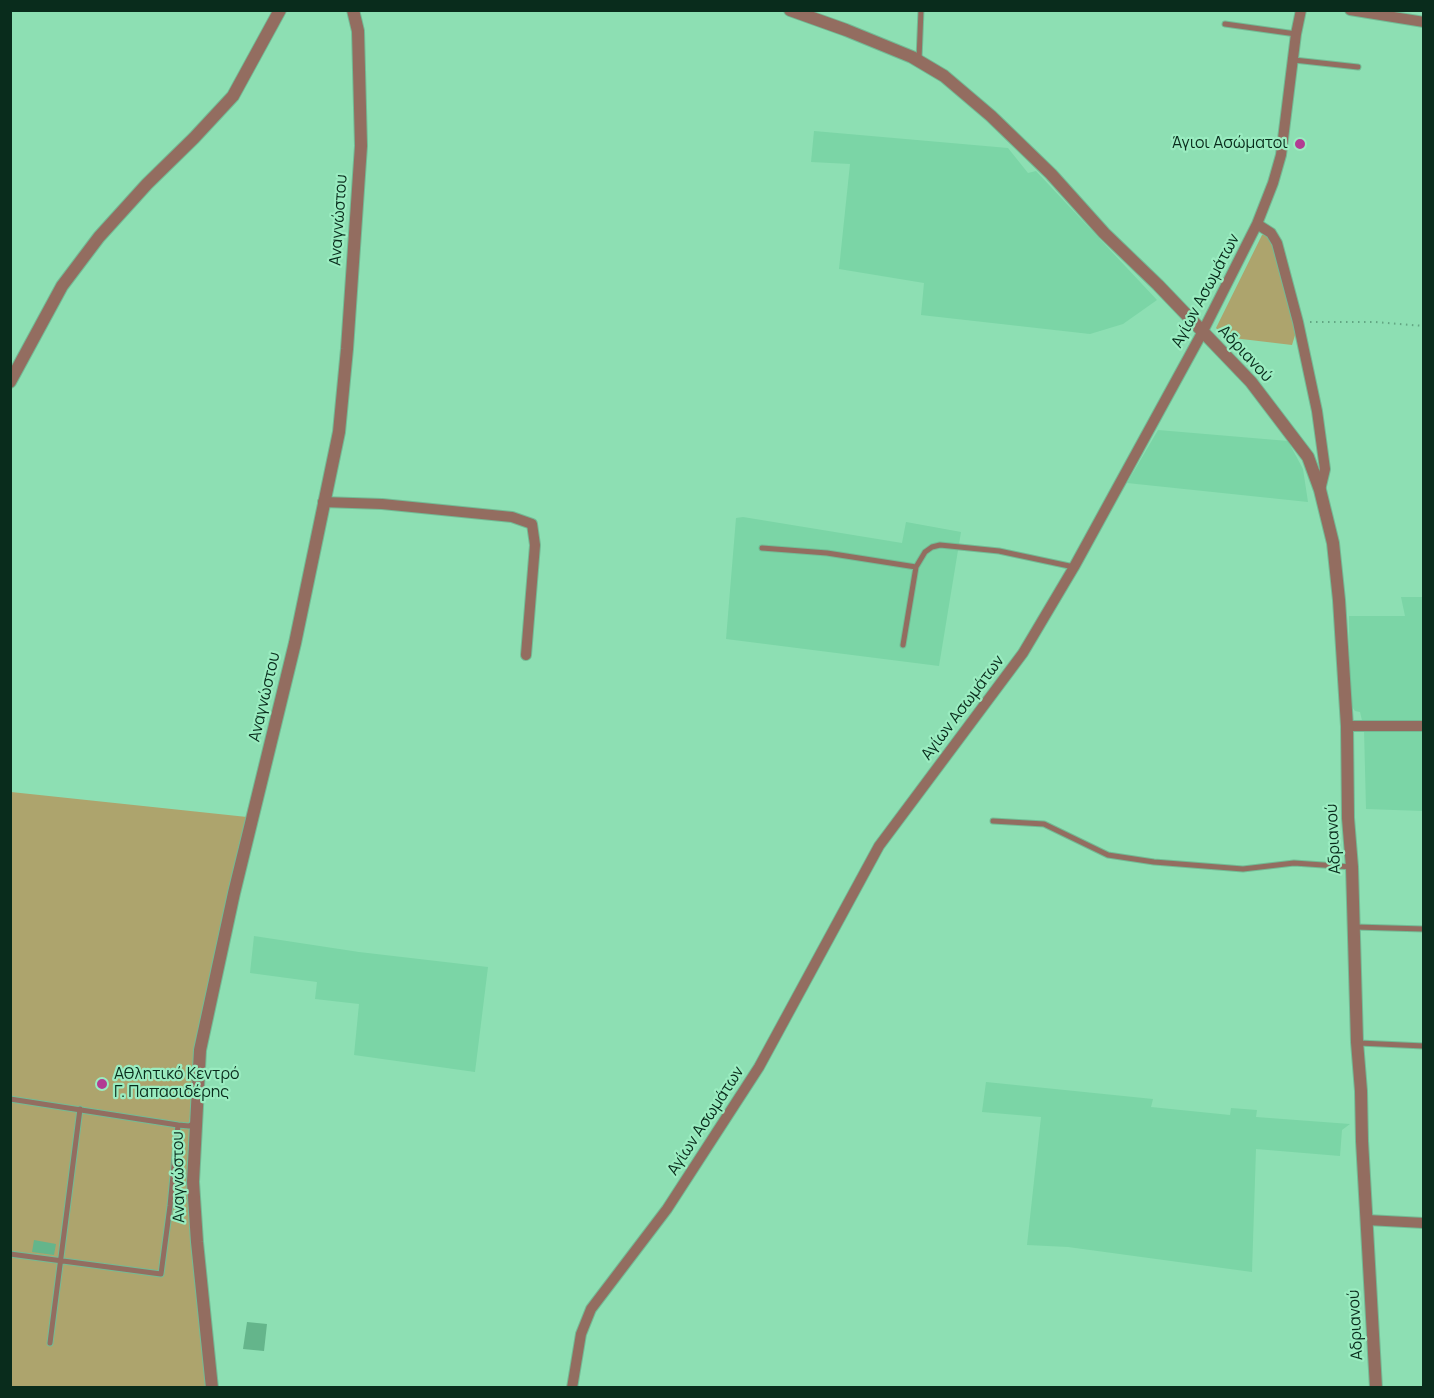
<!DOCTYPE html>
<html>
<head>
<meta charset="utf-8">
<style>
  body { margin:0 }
  #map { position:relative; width:1434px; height:1398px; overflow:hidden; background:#8ddfb3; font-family:Manrope,sans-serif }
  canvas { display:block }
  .frame { position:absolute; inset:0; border:12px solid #092c1c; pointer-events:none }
</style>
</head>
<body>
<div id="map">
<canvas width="1434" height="1398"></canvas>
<div class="frame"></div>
</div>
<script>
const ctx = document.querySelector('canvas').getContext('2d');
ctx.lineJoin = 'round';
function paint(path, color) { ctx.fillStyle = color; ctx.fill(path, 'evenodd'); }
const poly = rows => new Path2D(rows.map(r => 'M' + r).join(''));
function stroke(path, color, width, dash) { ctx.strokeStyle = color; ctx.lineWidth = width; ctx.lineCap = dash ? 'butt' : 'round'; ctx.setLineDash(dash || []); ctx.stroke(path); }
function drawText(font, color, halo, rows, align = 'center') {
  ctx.font = font + ' Manrope,sans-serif'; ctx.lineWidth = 4.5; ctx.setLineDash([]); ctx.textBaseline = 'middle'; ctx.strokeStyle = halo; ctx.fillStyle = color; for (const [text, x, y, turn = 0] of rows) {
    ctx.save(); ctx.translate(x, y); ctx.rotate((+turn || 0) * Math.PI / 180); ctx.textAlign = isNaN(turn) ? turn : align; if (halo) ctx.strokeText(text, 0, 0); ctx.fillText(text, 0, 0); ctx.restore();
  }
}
paint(poly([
  [814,131,1008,148,1028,173,1036,171,1157,300,1123,324,1090,334,921,315,924,283,839,269,850,164,811,162],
  [1158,430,1288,441,1303,469,1308,502,1127,483],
  [743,517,902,543,906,522,961,532,939,666,726,639,736,518],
  [1401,597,1423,597,1423,811,1366,809,1364,729,1360,712,1355,711,1350,704,1349,616,1405,616],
  [254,936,359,952,488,967,475,1072,354,1055,359,1004,315,999,317,982,250,973],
  [986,1082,1153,1099,1151,1107,1230,1115,1231,1108,1257,1110,1256,1117,1350,1124,1342,1130,1340,1156,1256,1149,1252,1272,1068,1247,1027,1245,1041,1117,982,1112]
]), '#7bd5a6');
paint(poly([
  [1262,235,1268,235,1274,244,1296,332,1292,345,1225,337,1216,328],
  [11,792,247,817,198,1042,189,1126,188,1190,193,1265,211,1387,11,1387]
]), '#ada46d');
paint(poly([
  [34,1240,56,1244,54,1255,32,1252],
  [247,1322,267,1324,264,1351,243,1349]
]), '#64b58b');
const service = poly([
  [1225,24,1296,34],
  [919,59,921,10],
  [1294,60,1358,67],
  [762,548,827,553,916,567],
  [903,645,916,567,925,552,932,547,940,545,999,551,1074,567],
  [993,821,1044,824,1108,855,1154,862,1243,869,1294,863,1352,867],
  [1355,927,1424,929],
  [1359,1043,1424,1046],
  [10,1099,178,1125,170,1206,161,1274,10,1254],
  [178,1125,189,1126,195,1123],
  [50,1343,80,1109]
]);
const minor = poly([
  [1350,10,1424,22],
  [1257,224,1271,233,1277,243,1298,322,1317,411,1325,469,1320,490],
  [323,502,382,504,512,517,532,524,535,545,526,655],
  [1347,726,1424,726],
  [1367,1220,1424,1223],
  [572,1388,581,1334,591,1309,667,1209,759,1067,879,846,1023,653,1074,567,1202,333,1257,224,1273,183,1281,155,1296,34,1301,10]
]);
const tertiary = poly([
  [790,10,846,30,912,57,944,76,991,116,1051,174,1104,233,1158,285,1251,382,1308,457,1320,490,1333,543,1339,600,1347,726,1348,818,1352,867,1357,1042,1361,1091,1362,1141,1376,1388],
  [10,382,62,286,99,237,147,184,194,138,233,96,280,10],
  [212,1388,197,1242,193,1182,200,1050,234,893,295,643,339,432,347,349,361,146,358,31,353,10]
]);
stroke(service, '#73bb95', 7);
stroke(minor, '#73bb95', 12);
stroke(tertiary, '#73bb95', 14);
stroke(poly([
  [1310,322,1375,322,1424,326]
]), '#63a683', 2, [1.5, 4.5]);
stroke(service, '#936d60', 5);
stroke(minor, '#936d60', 10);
stroke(tertiary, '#936d60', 12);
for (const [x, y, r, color] of [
  [1300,144,6,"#b23c93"],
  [102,1084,6,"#b23c93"]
]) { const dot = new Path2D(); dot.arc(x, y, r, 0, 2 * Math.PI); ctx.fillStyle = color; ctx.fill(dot); stroke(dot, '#9aecc0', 2); }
drawText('16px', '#092c1c', '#9aecc0', [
  ["Άγιοι Ασώματοι",1288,144],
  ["Αθλητικό Κεντρό",114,1075,"left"],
  ["Γ. Παπασιδέρης",114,1093,"left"]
], 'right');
drawText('16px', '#092c1c', '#9aecc0', [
  ["Αναγνώστου",339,220,-86],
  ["Αγίων Ασωμάτων",1206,291,-62],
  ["Αδριανού",1245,354,47],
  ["Αναγνώστου",265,697,-77],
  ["Αγίων Ασωμάτων",963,708,-53],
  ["Αδριανού",1334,839,-93],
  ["Αγίων Ασωμάτων",706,1121,-57],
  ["Αναγνώστου",179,1177,-91],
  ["Αδριανού",1356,1325,-93]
]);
</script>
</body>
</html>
